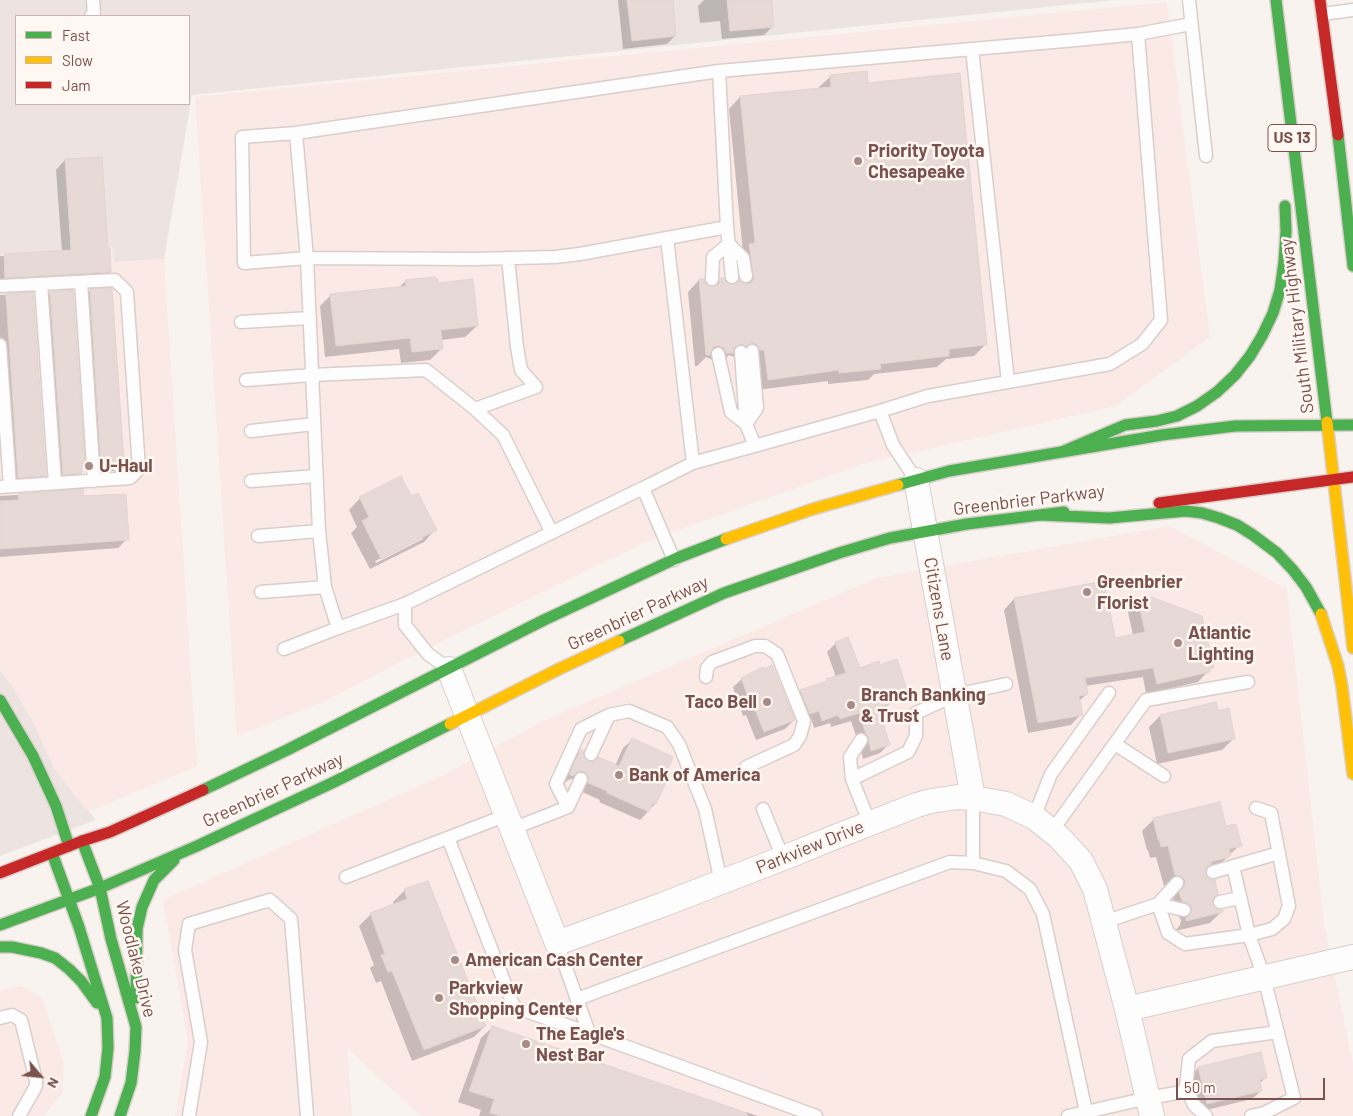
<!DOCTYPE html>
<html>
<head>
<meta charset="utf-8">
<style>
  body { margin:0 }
  #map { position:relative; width:1353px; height:1116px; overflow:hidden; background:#f9f3ef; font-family:Barlow,sans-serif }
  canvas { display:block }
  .legend { position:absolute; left:15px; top:15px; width:175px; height:90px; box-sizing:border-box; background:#fff7f2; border:1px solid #cab5b0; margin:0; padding:6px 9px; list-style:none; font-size:15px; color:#7a514c }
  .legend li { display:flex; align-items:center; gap:10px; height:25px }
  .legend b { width:25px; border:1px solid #cab5b0 }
  .north { position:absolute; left:15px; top:1051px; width:50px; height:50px; -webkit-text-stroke:4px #fff7f2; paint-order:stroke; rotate:118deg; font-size:14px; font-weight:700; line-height:20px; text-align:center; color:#7a514c }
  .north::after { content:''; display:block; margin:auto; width:18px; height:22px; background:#7a514c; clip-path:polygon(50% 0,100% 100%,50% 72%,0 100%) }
  .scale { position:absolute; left:1176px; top:1078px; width:149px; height:22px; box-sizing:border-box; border:2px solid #7a514c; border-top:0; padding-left:6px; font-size:15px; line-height:18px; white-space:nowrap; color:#7a514c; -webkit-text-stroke:4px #fff7f2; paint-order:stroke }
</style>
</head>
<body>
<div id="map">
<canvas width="1353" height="1116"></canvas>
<ul class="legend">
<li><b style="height:6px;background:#4caf50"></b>Fast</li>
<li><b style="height:6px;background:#ffc107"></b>Slow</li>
<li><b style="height:6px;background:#c62828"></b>Jam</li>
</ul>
<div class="north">N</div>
<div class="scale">50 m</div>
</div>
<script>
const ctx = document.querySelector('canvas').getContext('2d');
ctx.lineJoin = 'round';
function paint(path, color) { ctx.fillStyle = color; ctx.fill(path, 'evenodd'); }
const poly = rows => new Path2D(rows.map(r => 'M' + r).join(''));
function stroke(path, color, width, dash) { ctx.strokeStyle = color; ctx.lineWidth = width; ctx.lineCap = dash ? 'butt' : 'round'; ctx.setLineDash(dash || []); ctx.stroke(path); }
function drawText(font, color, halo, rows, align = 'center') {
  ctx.font = font + ' Barlow,sans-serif'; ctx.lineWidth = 5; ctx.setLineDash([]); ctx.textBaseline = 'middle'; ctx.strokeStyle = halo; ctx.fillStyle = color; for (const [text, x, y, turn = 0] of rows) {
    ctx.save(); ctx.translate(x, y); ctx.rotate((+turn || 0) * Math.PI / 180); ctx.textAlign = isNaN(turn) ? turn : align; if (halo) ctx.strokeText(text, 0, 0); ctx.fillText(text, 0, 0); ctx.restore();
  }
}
paint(poly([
  [1167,2,1210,337,1116,406,863,464,648,541,424,650,325,701,237,736,195,97],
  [113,247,114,262,164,259,197,766,88,812,76,797,54,768,34,724,12,686,0,670,0,254],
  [1170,526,1287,589,1324,923,1353,1064,1353,1116,421,1116,347,1048,352,1116,175,1116,188,1041,163,900,444,775,543,721,877,578],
  [21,986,42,998,64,1063,62,1093,44,1116,0,1116,0,991]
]), '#fbe9e6');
paint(poly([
  [0,0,1114,0,192,95,164,259,114,262,113,247,0,254],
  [16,16,189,16,189,104,16,104],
  [0,670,12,686,34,724,54,768,76,797,96,820,0,856]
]), '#ede4e1');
paint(poly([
  [618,0,672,0,675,36,667,44,623,49],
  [704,0,771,0,773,26,764,35,722,39,720,21,700,23,698,6],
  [831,76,867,84,986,344,974,356,946,359,937,367,874,374,868,380,828,384,828,381,757,390,738,354,734,357,729,355,720,364,715,364,712,360,706,357,697,366,695,366,688,292,699,280,703,280,706,287,712,288,721,279,725,283,732,286,742,284,738,257,743,252,729,109,740,97,819,89,819,87],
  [65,160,106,249,110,272,101,281,0,286,0,256,62,252,56,170],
  [406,281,437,284,477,326,465,337,441,340,442,348,430,360,401,363,399,349,325,357,320,306,331,295,398,288],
  [90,291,122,462,114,471,93,472,82,299],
  [50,293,84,464,80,467,81,473,72,481,54,483,42,301],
  [32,294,45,475,36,484,9,486,0,360,0,295],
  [82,491,82,498,127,539,118,548,0,557,0,496],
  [360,498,411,498,435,530,424,542,370,569,351,533,357,527,349,510],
  [423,536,423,539,376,563,375,561],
  [1014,599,1114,639,1133,635,1128,612,1138,601,1212,667,1198,682,1146,694,1143,677,1085,686,1087,694,1079,701,1081,714,1071,725,1028,733,1004,610],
  [836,643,859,670,879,666,907,693,898,701,888,705,882,712,878,713,889,744,880,753,863,759,860,746,858,742,851,721,831,727,830,723,814,728,811,718,801,722,792,700,801,691,823,684,827,680,836,677,827,652],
  [742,679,794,720,785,729,756,740,746,715,743,716,733,687],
  [1217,712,1234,738,1222,750,1157,764,1149,727,1160,716],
  [632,740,664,775,655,804,640,820,599,802,600,800,580,791,576,780,571,779,568,780,564,784,562,783,572,759,581,751,583,759,588,763,615,766,623,748],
  [1153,820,1225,828,1240,845,1216,868,1204,871,1211,900,1211,904,1213,909,1218,911,1222,911,1210,923,1175,931,1180,925,1181,920,1178,915,1170,912,1168,905,1174,898,1174,892,1171,888,1164,886,1156,857,1150,858,1148,850,1147,850,1142,831],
  [405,890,485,1026,474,1037,412,1061,381,981,376,983,370,968,374,965,359,926,371,914,394,905,393,902],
  [493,1027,744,1114,746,1112,758,1116,479,1116,481,1110,458,1102,481,1038],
  [1198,1068,1265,1078,1259,1084,1261,1091,1252,1099,1198,1112,1190,1077]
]), '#0003');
const building = poly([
  [627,0,673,0,676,36,632,41,627,0],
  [727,0,772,0,774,27,730,31,727,0],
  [867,71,868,83,960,73,987,345,949,349,949,356,880,364,881,369,839,373,839,370,768,380,764,350,760,350,758,346,755,343,751,343,746,346,740,344,734,348,733,353,726,353,724,348,720,346,716,346,712,348,710,355,706,355,699,279,704,279,707,286,712,287,719,284,720,278,724,278,726,282,732,285,736,284,739,280,743,283,748,284,752,282,754,278,749,244,755,243,740,96,831,87,830,75,867,71],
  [102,157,108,248,110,248,111,272,5,278,4,254,71,250,65,159,102,157],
  [435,277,436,279,438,279,438,283,473,279,478,326,441,330,443,349,412,352,410,338,336,346,330,294,406,286,405,280,435,277],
  [112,288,124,463,101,464,90,289,112,288],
  [73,290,85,465,82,465,82,473,63,475,50,292,73,290],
  [33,292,46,476,18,478,6,294,33,292],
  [401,476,411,496,418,493,437,530,381,559,362,521,369,517,359,497,401,476],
  [83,489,84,496,126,494,129,540,0,549,0,501,19,500,18,494,83,489],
  [1104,581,1115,638,1145,632,1138,600,1151,597,1202,616,1214,668,1210,668,1210,672,1157,684,1153,668,1085,678,1088,694,1079,696,1083,715,1038,723,1014,598,1104,581],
  [848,637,860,668,879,661,880,665,897,659,908,693,890,699,892,703,878,708,890,745,871,751,868,737,866,734,859,713,840,719,838,715,822,721,819,711,810,714,800,690,827,681,826,679,846,673,835,642,848,637],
  [772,665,795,720,764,732,754,707,752,708,741,678,763,667,764,669,772,665],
  [1216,702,1218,711,1229,708,1235,739,1168,753,1160,715,1216,702],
  [632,738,673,757,666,774,669,776,656,804,653,803,649,812,607,793,607,791,588,783,589,778,585,772,581,771,577,772,573,776,569,774,581,749,584,751,584,758,588,762,595,761,598,757,619,766,632,738],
  [1220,802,1226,826,1236,824,1242,846,1229,849,1231,855,1229,857,1211,862,1211,864,1208,866,1205,870,1205,874,1207,877,1211,880,1215,880,1218,894,1215,896,1213,899,1212,904,1214,908,1218,910,1223,910,1223,912,1186,921,1186,918,1190,915,1192,908,1189,904,1182,901,1179,892,1185,885,1185,880,1182,877,1175,875,1168,846,1161,847,1159,839,1158,840,1153,818,1220,802],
  [428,881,486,1026,424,1050,392,971,388,972,381,955,385,954,370,913,407,899,404,889,428,881],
  [492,1026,747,1113,747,1116,501,1116,490,1113,494,1099,469,1091,492,1026],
  [1261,1052,1267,1078,1260,1080,1262,1091,1207,1104,1198,1067,1261,1052]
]);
paint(building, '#e6d9d6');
stroke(building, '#e2d4d1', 1);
const lane = poly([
  [1189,0,1206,156],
  [1322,14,1353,10],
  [91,16,94,16,93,0],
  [972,49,1008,382],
  [719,71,727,227,580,254,555,257,475,259,307,258,296,133,719,71,1076,40,1138,34,1191,24],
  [296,133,242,137,244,263,307,258,319,531,325,587,338,628,405,604],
  [727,227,732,277],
  [667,238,693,463,643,488,674,560],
  [729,244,743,258,746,276],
  [712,279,713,257,729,244],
  [81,282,94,481],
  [41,284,55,483],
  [0,286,115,280,127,292,139,469,130,478,0,487],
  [241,322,310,318],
  [0,345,10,486],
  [741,352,746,424,755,446],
  [718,354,731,412,746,424],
  [246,380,312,375,426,370,475,409,536,387,521,370,517,347,508,258],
  [475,409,503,435,552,533],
  [746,424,757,408,752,351],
  [251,431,314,424],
  [693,463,880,411],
  [916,480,893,445,880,411,928,396,1110,364,1142,344,1161,320,1138,34],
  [251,481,316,476],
  [258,536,319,531],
  [261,592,325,587],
  [284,649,338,628],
  [449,669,428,654,405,625,405,604,643,488],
  [706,677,707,668,712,662,755,646,765,646,777,654,804,721,800,736,794,745,746,767],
  [861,740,850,757,852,779,870,824],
  [1115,744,1164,776],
  [591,754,609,715,629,711,667,727,679,744,705,809,721,882],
  [852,779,908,752,916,736,916,713,955,695,1006,684],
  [568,807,556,784,581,729,609,715],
  [763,809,783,858],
  [1034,817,1051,774,1109,693],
  [512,829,568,807,581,779],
  [1052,831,1146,700,1248,682],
  [448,838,514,1007,589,1033],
  [973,863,973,798],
  [1233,866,1249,935,1264,977,1294,1098,1264,1113,1251,1116],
  [1213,872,1279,853],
  [346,877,507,815],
  [1177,883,1158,904,1168,933,1185,944,1249,935,1272,929,1284,919,1289,906,1271,813,1256,808],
  [1220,902,1240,898],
  [1104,922,1158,904,1184,910],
  [557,943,589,1033,816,1116],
  [577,999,950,862,973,863,1006,871,1030,889,1043,914,1087,1116],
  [0,1018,12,1015,21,1020,36,1081,36,1086,19,1116],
  [189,1116,201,1042,185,950,189,924,270,900,291,919,307,1116],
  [1068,1116,1148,1098,1188,1091],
  [1206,1116,1194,1105,1186,1087,1189,1059,1212,1041,1278,1032]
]);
const street = poly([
  [916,480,973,798],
  [449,669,557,943,662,905,791,855,830,839,917,805,931,801,958,797,973,798,1006,804,1034,817,1059,837,1081,861,1095,889,1127,1009,1152,1116],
  [1127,1009,1353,957]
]);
const fast = poly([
  [1276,0,1327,422],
  [1338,135,1353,266],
  [1064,451,1125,425,1157,421,1177,416,1197,406,1217,392,1235,375,1250,356,1262,336,1273,313,1280,290,1284,262,1286,231,1285,206],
  [898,485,949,471,1162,435,1235,426,1353,425],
  [1040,515,1109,518,1186,511,1202,513,1219,518,1237,525,1253,535,1277,553,1293,570,1306,587,1321,614],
  [619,641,724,593,839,553,890,538,967,524,1064,512],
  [0,700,33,756,56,806,69,846],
  [203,790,287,750,544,620,677,558,726,539],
  [82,841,100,888,111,939,136,1027,135,1051,131,1083,120,1116],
  [52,853,79,927,107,1018,108,1048,105,1077,91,1116],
  [0,925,100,888,197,846,332,783,450,724],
  [0,947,12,947,41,953,55,958,69,969,81,981,97,1003],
  [136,998,137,929,142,907,154,880,174,860]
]);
const slow = poly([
  [1327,422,1353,648],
  [726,539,813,509,898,485],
  [1321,614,1338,666,1342,687,1353,774],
  [450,724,559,669,619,641]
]);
const jam = poly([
  [1320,0,1338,135],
  [1159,503,1353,477],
  [0,873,82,841,110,832,203,790]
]);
stroke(lane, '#d8cecc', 15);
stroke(street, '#d8cecc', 26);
stroke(fast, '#dad0cc', 14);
stroke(slow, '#dad0cc', 14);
stroke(jam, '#dad0cc', 14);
stroke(lane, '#fefdfd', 12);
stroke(street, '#fefdfd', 24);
stroke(fast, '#4caf50', 11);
stroke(slow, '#ffc107', 11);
stroke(jam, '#c62828', 11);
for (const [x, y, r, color] of [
  [858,161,5,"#a68a85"],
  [89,466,5,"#a68a85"],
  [1087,592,5,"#a68a85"],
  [1178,643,5,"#a68a85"],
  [767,702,5,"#a68a85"],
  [851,705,5,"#a68a85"],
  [619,775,5,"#a68a85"],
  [455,960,5,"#a68a85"],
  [439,998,5,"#a68a85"],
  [526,1044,5,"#a68a85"]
]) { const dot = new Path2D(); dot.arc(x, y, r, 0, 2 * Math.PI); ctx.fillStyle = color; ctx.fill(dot); stroke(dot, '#fff7f2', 2); }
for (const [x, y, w] of [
  [1292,138,48]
]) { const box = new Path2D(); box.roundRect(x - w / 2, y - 13.5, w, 27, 4); ctx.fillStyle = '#fff7f2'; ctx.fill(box); stroke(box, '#7a514c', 1); }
drawText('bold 16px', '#7a514c', null, [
  ["US 13",1292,138]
]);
drawText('bold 18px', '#7a514c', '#fff7f2', [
  ["Priority Toyota",868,151],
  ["Chesapeake",868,172],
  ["U-Haul",99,466],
  ["Greenbrier",1097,582],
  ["Florist",1097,603],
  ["Atlantic",1188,633],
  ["Lighting",1188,654],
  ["Branch Banking",861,695],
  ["& Trust",861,716],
  ["Taco Bell",757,702,"right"],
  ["Bank of America",629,775],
  ["American Cash Center",465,960],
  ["Parkview",449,988],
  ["Shopping Center",449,1009],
  ["The Eagle's",536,1034],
  ["Nest Bar",536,1055]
], 'left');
drawText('18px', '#7a514c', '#fff7f2', [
  ["South Military Highway",1297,326,-97],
  ["Greenbrier Parkway",1029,500,-7],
  ["Citizens Lane",939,609,80],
  ["Greenbrier Parkway",638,613,-25],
  ["Greenbrier Parkway",273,790,-25],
  ["Parkview Drive",810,847,-22],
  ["Woodlake Drive",136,959,76]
]);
</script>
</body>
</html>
